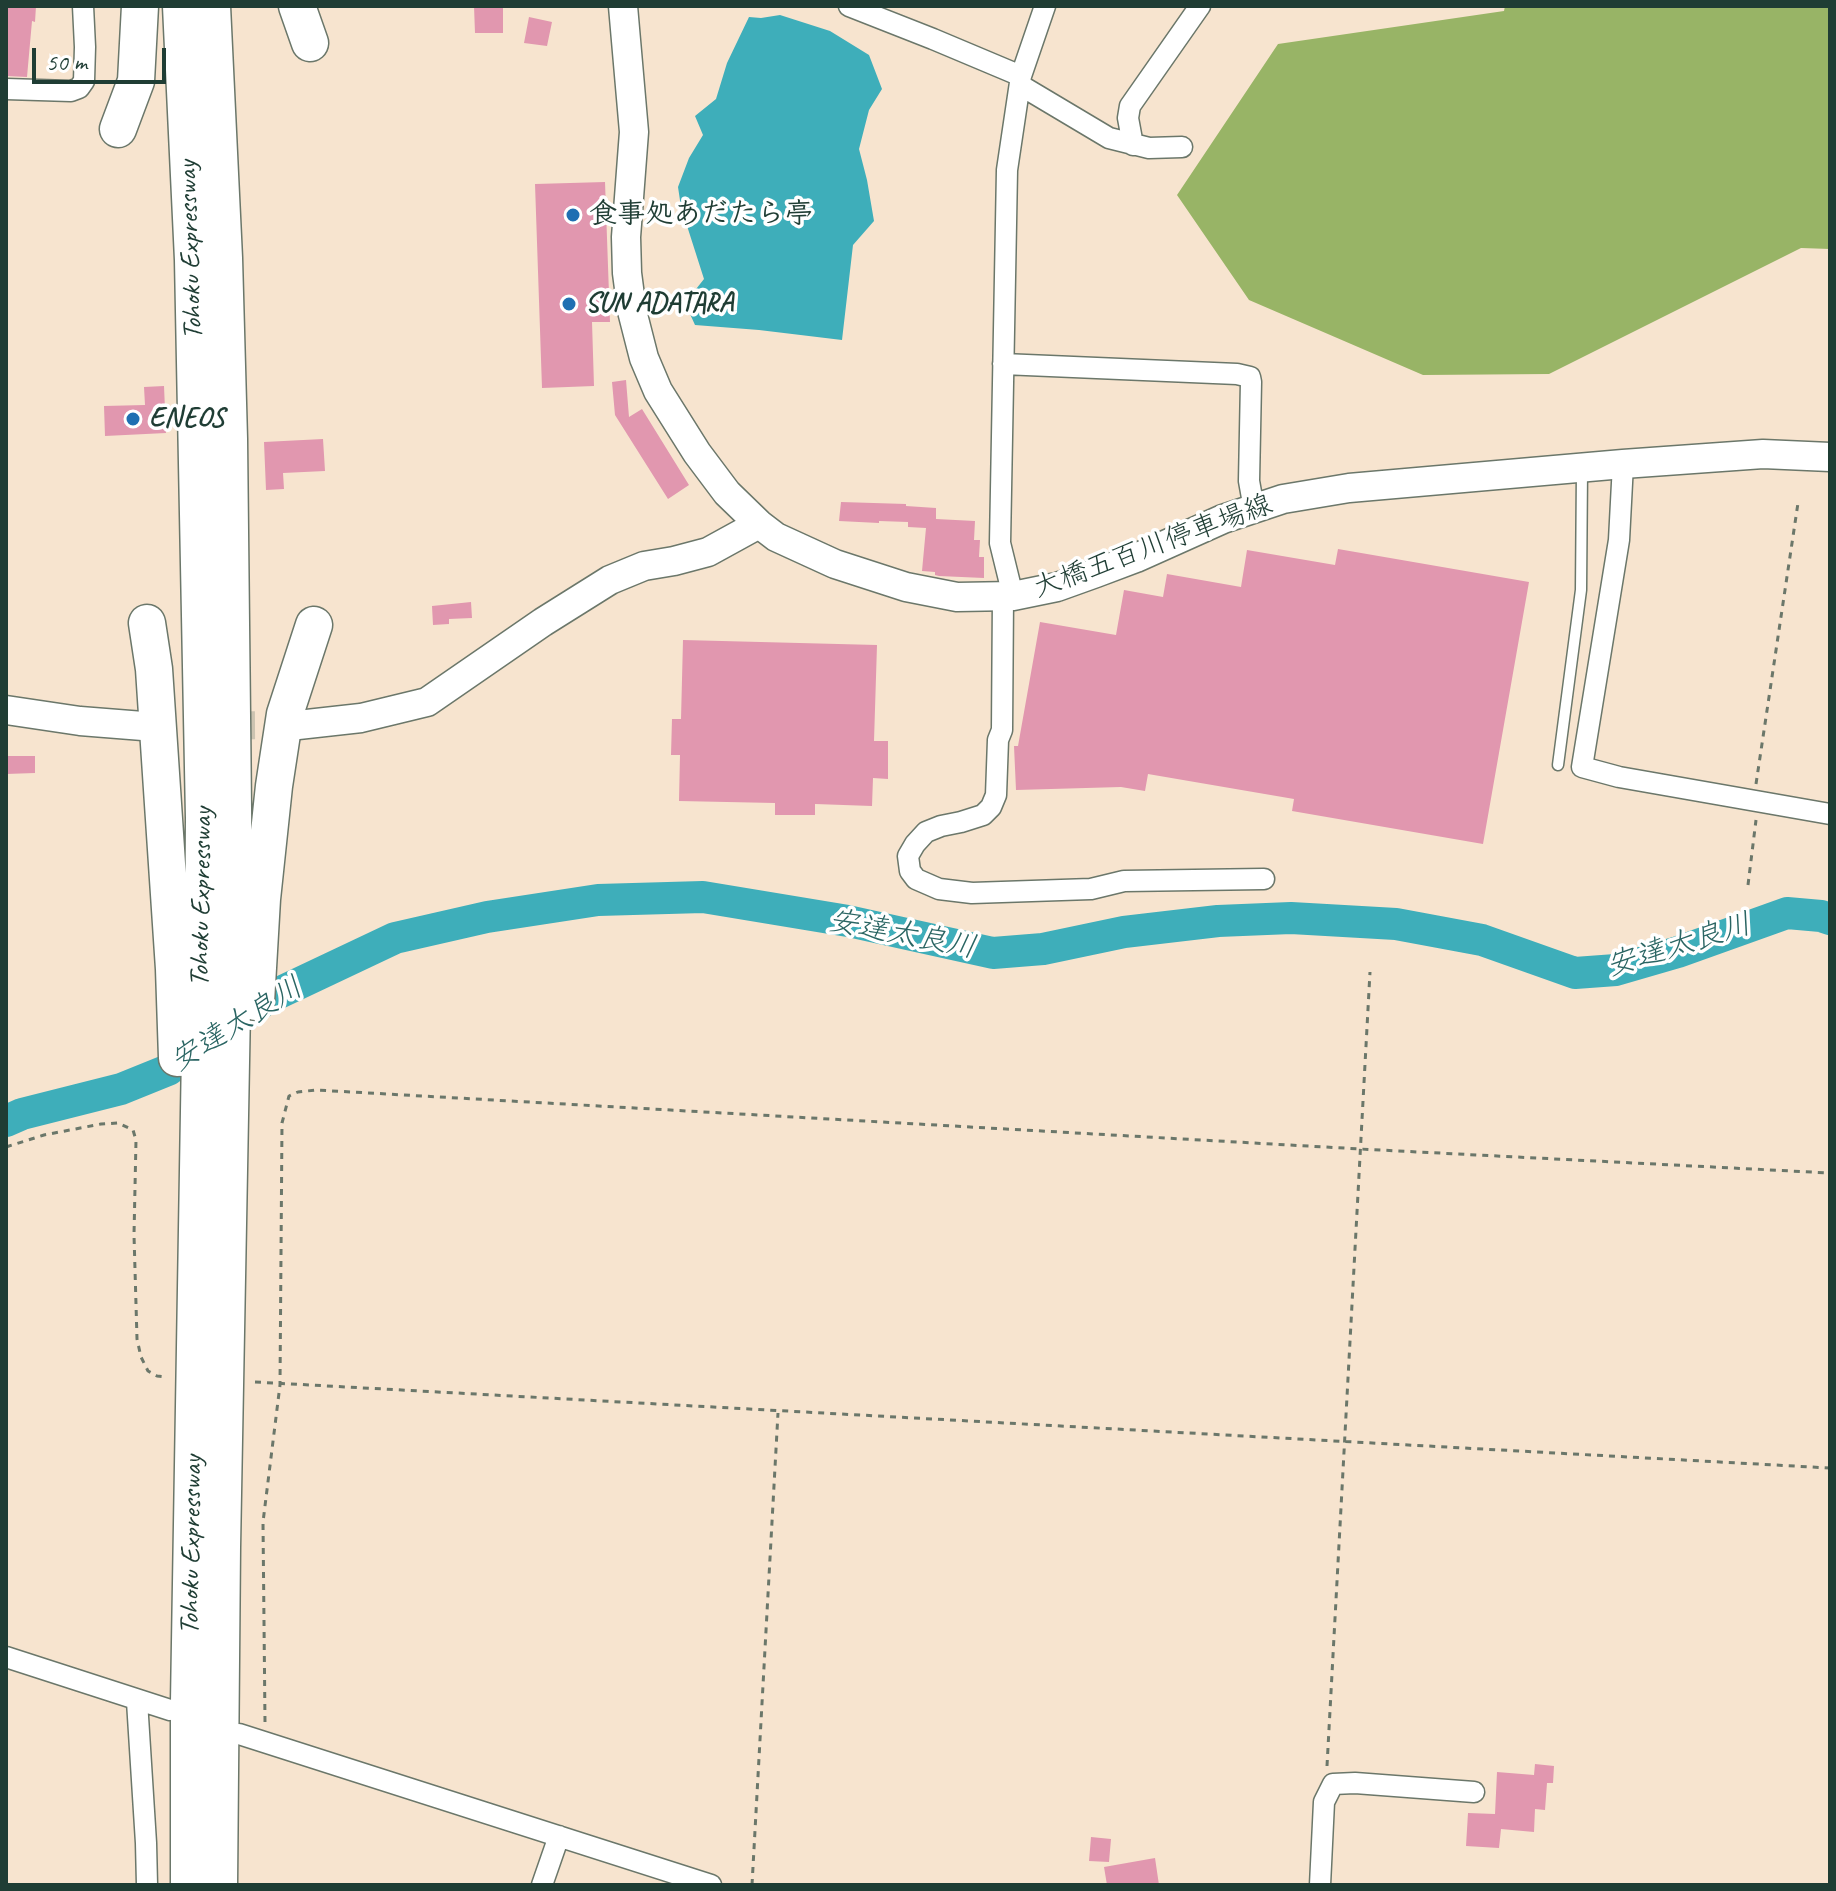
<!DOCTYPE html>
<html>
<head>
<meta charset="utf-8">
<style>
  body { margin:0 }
  #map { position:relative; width:1836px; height:1891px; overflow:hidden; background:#f7e4cf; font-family:Caveat,sans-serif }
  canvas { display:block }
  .frame { position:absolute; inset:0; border:8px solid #1f3d34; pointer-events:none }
  .scale { position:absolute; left:32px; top:48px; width:134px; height:36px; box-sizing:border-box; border:4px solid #1f3d34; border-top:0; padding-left:10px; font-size:24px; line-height:28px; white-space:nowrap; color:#1f3d34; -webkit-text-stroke:6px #fff; paint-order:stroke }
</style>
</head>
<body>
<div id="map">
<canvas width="1836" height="1891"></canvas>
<div class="frame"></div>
<div class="scale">50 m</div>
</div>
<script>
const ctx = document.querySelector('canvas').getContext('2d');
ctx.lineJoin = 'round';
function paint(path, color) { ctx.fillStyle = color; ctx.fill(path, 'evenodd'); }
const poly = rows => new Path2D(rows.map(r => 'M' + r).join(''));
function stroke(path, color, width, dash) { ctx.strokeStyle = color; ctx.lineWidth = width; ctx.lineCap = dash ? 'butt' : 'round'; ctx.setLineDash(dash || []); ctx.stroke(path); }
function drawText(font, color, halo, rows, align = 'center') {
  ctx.font = font + ' Caveat,"Klee One",sans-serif'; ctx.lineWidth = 7; ctx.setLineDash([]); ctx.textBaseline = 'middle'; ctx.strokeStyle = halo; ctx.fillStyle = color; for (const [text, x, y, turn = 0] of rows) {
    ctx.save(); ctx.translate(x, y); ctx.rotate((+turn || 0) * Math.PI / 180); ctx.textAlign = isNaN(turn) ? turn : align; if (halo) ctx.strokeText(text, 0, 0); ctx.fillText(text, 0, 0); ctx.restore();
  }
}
paint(poly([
  [1505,6,1830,6,1830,249,1801,248,1549,374,1423,375,1249,300,1177,195,1278,44,1504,11]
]), '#98b466');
paint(poly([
  [780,15,830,31,869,55,882,89,869,110,859,149,867,180,874,221,853,245,842,340,759,330,695,325,685,303,704,279,681,207,678,187,689,158,703,135,695,116,716,99,727,63,749,17,761,18]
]), '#3eaeba');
stroke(poly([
  [239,1019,266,999,395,938,487,917,598,900,703,897,848,921,993,953,1043,949,1124,932,1218,921,1291,918,1396,924,1482,940,1575,973,1616,970,1678,952,1787,913,1821,916,1830,919],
  [6,1121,22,1114,121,1089,168,1070,201,1046]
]), '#3eaeba', 32);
paint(poly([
  [6,6,36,6,35,22,32,21,27,77,6,76],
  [474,6,503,8,503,33,475,33],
  [529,17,552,22,547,46,524,43],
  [605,182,610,322,592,322,594,386,542,388,535,184],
  [626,380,629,417,642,409,689,485,668,499,615,415,612,382],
  [164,386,166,433,105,436,104,406,145,405,144,387],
  [323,439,325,471,283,473,284,489,266,490,264,442],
  [841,502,906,504,906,506,936,508,936,519,975,521,974,540,980,540,979,557,984,557,984,578,939,576,935,575,935,572,922,571,926,528,908,527,908,522,879,521,879,523,839,521],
  [1338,549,1529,582,1483,844,1292,811,1294,799,1148,774,1145,791,1121,787,1016,790,1014,746,1018,746,1040,622,1116,635,1124,590,1163,597,1167,574,1241,587,1247,550,1335,565],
  [471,602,472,618,449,619,449,624,433,625,432,606],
  [683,640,877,645,874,741,888,741,888,779,873,778,872,806,815,804,815,815,775,815,775,803,679,801,680,755,671,755,672,719,681,719],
  [6,756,35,756,35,773,6,774],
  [1535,1764,1554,1766,1553,1783,1547,1783,1545,1810,1535,1809,1534,1832,1501,1829,1499,1848,1466,1846,1468,1813,1495,1814,1497,1772,1534,1775],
  [1091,1837,1111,1839,1109,1862,1089,1861],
  [1155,1858,1159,1885,1107,1885,1104,1867]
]), '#e197af');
stroke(poly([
  [143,726,298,725]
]), '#ccc3b0', 28, [28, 14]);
const lane = poly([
  [1558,765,1581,590,1582,470]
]);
const street = poly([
  [849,6,933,39,1021,76],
  [1020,85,1109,138,1149,148,1182,147],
  [6,89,71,91,79,88,84,81,85,47,83,6],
  [1133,145,1128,118,1130,106,1200,6],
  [1003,364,1237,374,1250,377,1251,382,1249,481,1254,509],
  [1623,464,1619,540,1582,767,1619,777,1830,814],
  [1013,596,1000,543,1007,170,1021,76,1045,6],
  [1003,597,1002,730,998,740,996,795,991,807,983,815,961,822,941,826,926,832,915,844,908,856,910,871,916,879,939,889,972,893,1091,889,1124,881,1264,879],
  [6,1657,170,1710],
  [137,1701,146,1843,147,1885],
  [239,1734,711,1885],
  [542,1885,559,1836],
  [1320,1885,1324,1802,1333,1784,1355,1783,1474,1792]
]);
const secondary = poly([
  [623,6,634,132,626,237,627,273,632,311,644,358,658,391,697,453,727,493,759,524,776,537,835,564,906,587,957,597,1013,596,1057,587,1096,573,1136,558,1223,519,1283,499,1349,488,1623,464,1763,454,1830,457],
  [6,710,80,721,143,726],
  [298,725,361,718,427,702,543,622,610,580,644,566,674,561,708,552,759,524]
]);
const highway = poly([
  [181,6,193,260,204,818,203,964,201,993,189,1701,189,1885],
  [212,6,224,258,229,439,234,900,222,1547,219,1885],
  [297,6,310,43],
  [118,129,136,81,140,6],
  [147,623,154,669,174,969,177,1058],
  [256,1002,262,899,274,786,285,714,314,625]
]);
stroke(lane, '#6b776a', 13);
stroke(street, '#6b776a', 23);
stroke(secondary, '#6b776a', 31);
stroke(highway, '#6b776a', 39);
stroke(poly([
  [1756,784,1798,503],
  [1748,885,1756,820],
  [6,1147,44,1135,101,1124,118,1123,133,1130,136,1140,134,1235,137,1339,141,1357,148,1371,157,1376,167,1377],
  [255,1382,1830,1468],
  [265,1722,263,1522,280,1385,282,1123,289,1096,298,1092,316,1090,1360,1149,1830,1173],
  [1327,1766,1370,972],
  [752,1885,778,1413]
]), '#6b776a', 3, [6, 6]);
stroke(lane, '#fff', 10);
stroke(street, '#fff', 20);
stroke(secondary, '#fff', 28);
stroke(highway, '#fff', 36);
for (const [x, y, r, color] of [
  [573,215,8,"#1f6fb2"],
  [569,304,8,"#1f6fb2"],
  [133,419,8,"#1f6fb2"]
]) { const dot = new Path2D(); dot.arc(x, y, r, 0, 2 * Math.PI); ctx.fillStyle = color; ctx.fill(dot); stroke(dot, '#fff', 3); }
drawText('bold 28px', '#1f3d34', '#fff', [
  ["食事処あだたら亭",589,215],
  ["SUN ADATARA",585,304],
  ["ENEOS",149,419]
], 'left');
drawText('28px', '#1f3d34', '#fff', [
  ["Tohoku Expressway",191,250,-92],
  ["大橋五百川停車場線",1153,547,-20],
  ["Tohoku Expressway",202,897,-89],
  ["Tohoku Expressway",192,1545,-89]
]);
drawText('italic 30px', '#2a6563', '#fff', [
  ["安達太良川",902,935,11],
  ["安達太良川",1679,946,-17],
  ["安達太良川",237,1025,-32]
]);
</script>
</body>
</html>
